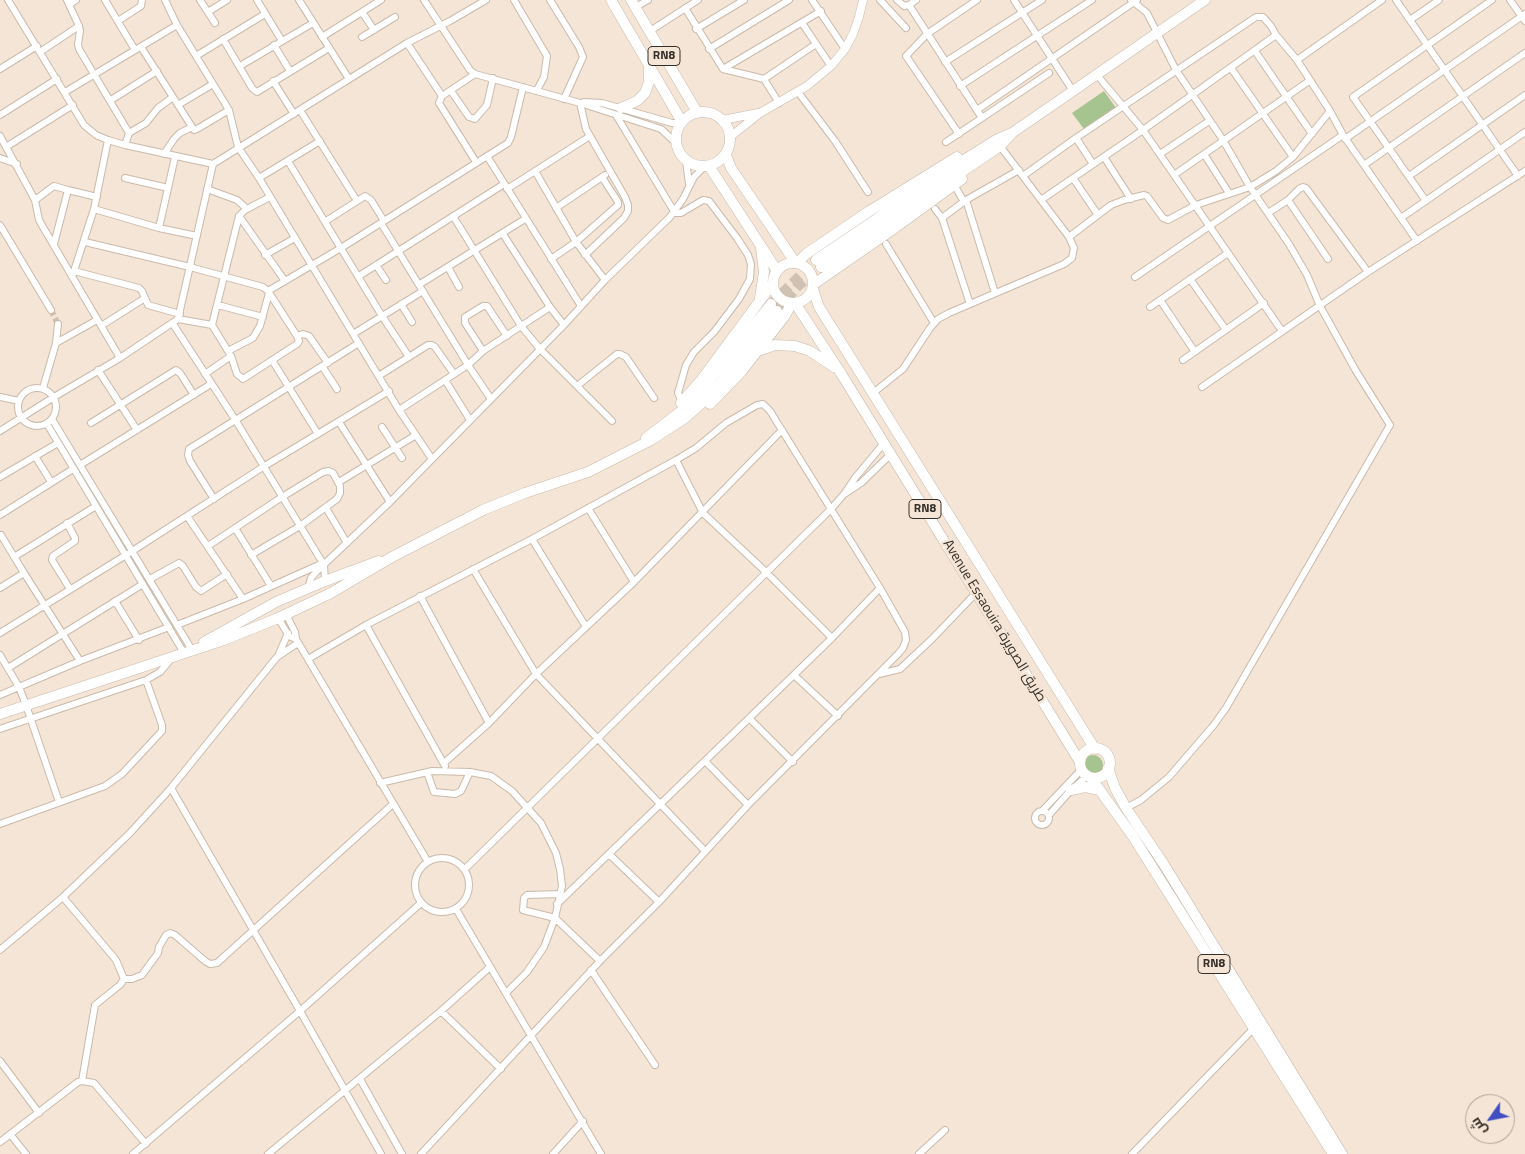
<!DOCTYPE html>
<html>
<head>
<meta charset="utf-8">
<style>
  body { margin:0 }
  #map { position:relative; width:1525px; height:1154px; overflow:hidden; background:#f5e5d6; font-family:"Titillium Web",Cairo,sans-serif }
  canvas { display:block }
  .north { position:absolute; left:1465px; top:1094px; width:50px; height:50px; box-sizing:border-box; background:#f5e5d6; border:1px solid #a99d91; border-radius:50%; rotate:237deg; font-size:14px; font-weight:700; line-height:20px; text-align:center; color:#36302a }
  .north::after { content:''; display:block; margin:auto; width:18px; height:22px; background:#414dc2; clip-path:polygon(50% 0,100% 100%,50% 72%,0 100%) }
</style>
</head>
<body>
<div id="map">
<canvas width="1525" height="1154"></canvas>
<div class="north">ش</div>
</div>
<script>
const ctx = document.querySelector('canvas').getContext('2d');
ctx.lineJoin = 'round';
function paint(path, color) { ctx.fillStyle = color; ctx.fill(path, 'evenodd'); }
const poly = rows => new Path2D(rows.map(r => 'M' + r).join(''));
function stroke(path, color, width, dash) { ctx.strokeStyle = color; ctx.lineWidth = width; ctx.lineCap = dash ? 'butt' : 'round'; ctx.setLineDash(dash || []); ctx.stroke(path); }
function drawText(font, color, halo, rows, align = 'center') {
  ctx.font = font + ' "Titillium Web",Cairo,sans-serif'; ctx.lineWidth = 5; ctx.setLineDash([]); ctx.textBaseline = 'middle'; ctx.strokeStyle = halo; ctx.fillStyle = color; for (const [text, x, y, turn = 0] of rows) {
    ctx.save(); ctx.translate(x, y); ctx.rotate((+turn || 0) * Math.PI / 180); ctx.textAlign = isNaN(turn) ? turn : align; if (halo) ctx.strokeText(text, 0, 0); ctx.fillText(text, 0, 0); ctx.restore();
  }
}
paint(poly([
  [1104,91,1116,108,1084,129,1072,113],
  '1083 765a10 10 0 1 1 20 0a10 10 0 1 1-20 0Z'
]), '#a6c490');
stroke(poly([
  [51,310,58,324]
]), '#cfc1b4', 6, [6, 3]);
stroke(poly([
  [771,304,816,260],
  [777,311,797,287,821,267]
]), '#cfc1b4', 10, [10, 5]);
const minor = poly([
  [8,0,84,125,96,135,108,140,125,145,213,164],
  [67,0,79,26,80,31,78,44,79,49,129,133,125,145],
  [105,0,135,50],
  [165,0,177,25,229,110,238,147,259,178,399,410,432,459],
  [200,0,215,23],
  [257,0,282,41],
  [299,0,349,79],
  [424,0,470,70,475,74,580,103,661,129,676,143],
  [514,0,547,56,544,77,537,90],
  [550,0,579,47,583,57,564,99],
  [812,0,845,49],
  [880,0,906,28],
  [897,0,904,6,909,5],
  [1014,0,1073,91],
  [1396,0,1518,176],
  [1510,0,1525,21],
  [70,4,76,0],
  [909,5,982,118],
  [909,5,916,0],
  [636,7,648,0],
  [685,8,723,69,764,79,779,103],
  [208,12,227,0],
  [362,12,374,30],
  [1410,20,1439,0],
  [118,21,141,6,142,0],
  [802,23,831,66],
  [696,29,744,0],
  [650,31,698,0],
  [322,37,381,0],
  [362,37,395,17],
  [223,39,252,88,257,92,329,48],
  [407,43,442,96],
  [274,45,290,71],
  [141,47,194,130,197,129,229,110],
  [709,49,789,0],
  [1255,51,1312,134],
  [40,52,79,26],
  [196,56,265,14],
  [1297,60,1382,0],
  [945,62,1042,0],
  [240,66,313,23],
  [1231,68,1293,157],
  [0,69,37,46],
  [723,69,821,11],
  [475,74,442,96,439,103,476,162],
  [1097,75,1143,130,1282,331],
  [764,79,816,44],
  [273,81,294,114],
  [960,86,1092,0],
  [451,91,469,117,475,119,487,105,493,78],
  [65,92,177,25],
  [798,92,835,141,868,192],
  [111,100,157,71],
  [584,102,602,103,672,123,681,123],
  [580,103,586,129,625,197,628,205,628,211,624,218,585,255],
  [178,105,213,84],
  [300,110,357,201],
  [977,110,1137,0],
  [1330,111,1343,135,1417,241],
  [0,115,57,79],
  [616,115,675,213,681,213,703,200,709,201,737,238,748,255,751,264,750,279,739,299,714,332,694,352,686,365,678,393,682,402],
  [129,133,146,123,158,108,173,97],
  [959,134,906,56,927,34,977,0],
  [0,136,35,200,39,220,43,227,120,358],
  [1076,138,1093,164],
  [1345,139,1525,14],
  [946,142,1049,73],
  [6,147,73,105],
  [164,154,174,139,180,133,192,127],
  [1160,154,1209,121],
  [1204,154,1229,193],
  [487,156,581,306],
  [1104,157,1131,199],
  [0,158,17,164],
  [288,161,382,316,409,357],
  [686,161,689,184],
  [1364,165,1525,53],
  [535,171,576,242,605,280],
  [1174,175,1309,81],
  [1023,176,1076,138,1256,17,1263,17,1271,26,1276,35,1297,60,1330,111,1293,157,1276,171,1250,187,1196,205,1168,220,1163,218,1147,196,1144,195,1124,200,1111,205,1069,237],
  [1409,176,1525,95],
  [125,178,168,188],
  [259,178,320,141],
  [1073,178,1098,215],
  [956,188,964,202],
  [207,189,237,200,247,209],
  [507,189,590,136],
  [35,200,54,186,68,190],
  [966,200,995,293],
  [1041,200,1143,130,1276,35],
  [1288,200,1328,259],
  [1426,201,1353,97,1492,0],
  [556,208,605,175],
  [94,209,159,228,197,236],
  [935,209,942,218,970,304],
  [1268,213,1288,200,1299,189,1303,187,1306,188,1368,272],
  [239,216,285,281],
  [453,216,521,326,540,349,612,421],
  [942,218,966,200,1019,170],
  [1401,218,1525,132],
  [326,221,365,196,371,200,384,221],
  [381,223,468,365,491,399],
  [0,225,51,310],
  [159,228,175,157],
  [503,234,550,307,564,325],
  [85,242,190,267,263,287,268,291,297,336,299,341,297,344,243,379,237,374,231,356,212,325],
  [54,244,68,190,97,197],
  [886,244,934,323],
  [265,255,295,238],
  [551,259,576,242,618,205,618,202,602,177],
  [376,265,386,280],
  [448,267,459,287],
  [74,271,94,209,108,140],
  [73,274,74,271,139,288,142,291,148,305,180,314],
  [359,276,504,184],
  [1135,277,1343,135],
  [1190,279,1226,330],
  [420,284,525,219],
  [268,291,341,248,508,143,511,137,523,87],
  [1160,300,1195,352],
  [401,304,412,322],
  [218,305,263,317],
  [1150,307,1228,253],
  [178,319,212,325,239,216,245,210,270,197],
  [173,324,236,421,324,565,325,581],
  [101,326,145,298],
  [353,334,423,291],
  [297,336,303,334,309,336,328,363],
  [56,343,97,320],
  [228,351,253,338,260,326,269,293],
  [483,351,465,323,465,317,483,306,487,306,507,336],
  [272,360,318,434],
  [1183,360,1264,303],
  [322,366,337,389],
  [98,370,137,430],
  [205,374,231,356],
  [380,375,428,345,432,345,435,347,454,374],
  [445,380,470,420],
  [577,386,617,354,620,354,626,357,654,398],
  [1202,387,1368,272,1525,171],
  '18 407a19 19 0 1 1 38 0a19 19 0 1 1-38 0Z',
  [43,388,56,343,58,324],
  [873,393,903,369,930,328,938,319,949,313,1064,264,1072,258,1074,248,1069,237,1000,146],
  [0,397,19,401],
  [399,410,468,365,483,351,550,307],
  [52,419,192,650],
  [339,422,390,502],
  [91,423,176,370,180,373,194,395],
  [47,424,184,653],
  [382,427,402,458],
  [0,431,54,397,120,358,178,319,213,164,407,43,450,21,486,0],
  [35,456,51,482],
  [676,460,703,513,766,572,832,638],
  [80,465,211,384],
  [0,477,58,443],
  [339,482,416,435],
  [846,493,861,483,891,454],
  [214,499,190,461,188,455,189,449,359,343],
  [326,508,347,543],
  [588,508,634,582],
  [0,515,73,469],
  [187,516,243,599],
  [67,523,75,538,75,541,53,556,52,560,70,589],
  [235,528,271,586],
  [1,535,24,573],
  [532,539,586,627],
  [208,546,282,497,323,472,329,471,333,473,340,486,340,493,337,499,300,526,251,555],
  [14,557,96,506],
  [473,569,536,674,705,851],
  [150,579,179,563,183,566,196,587,201,591,227,574],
  [0,588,24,573,80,661],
  [308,588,311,578,317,571,390,502,564,325,605,280,670,217,683,199,694,177,704,167],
  [420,596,489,723],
  [115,601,139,640],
  [286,614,295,632,296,639,428,862],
  [278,618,289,636,296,639],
  [177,625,243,599,321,564],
  [366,625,445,766],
  [0,633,126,555,263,467,389,391],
  [279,654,288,633],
  [0,655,19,687,26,705,59,802],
  [308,659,366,625,532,539,676,460,696,448,726,423,757,405,763,404,770,411,880,588,905,632,906,640,903,648,898,654,748,805,659,902,600,961,421,1154],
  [8,668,143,584],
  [879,674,900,669,932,639,977,592],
  [794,675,838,716],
  [0,695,80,661,169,627],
  [750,719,793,762],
  [0,729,146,680,160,672,172,658],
  [705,761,748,805],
  [444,763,489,723,536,674,634,582,782,430],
  [427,772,434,792,455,794,461,791,470,772],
  [380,783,432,771,470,772,491,776,512,791,541,823,556,853,560,869,562,886,555,918,544,947,527,972,506,993],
  [171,788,300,1011,381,1154],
  [1126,808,1141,800,1169,777,1213,726,1226,708,1390,425,1356,371,1320,306,1307,275,1289,244,1250,187,1223,140,1176,70,1147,13,1131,0],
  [1043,810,1081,770],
  '1035 818a7 7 0 1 1 14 0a7 7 0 1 1-14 0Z',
  [1049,815,1071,790,1087,776],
  [0,824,105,786,122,774,162,731,162,725,146,680],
  [609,854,659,902],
  '415 885a27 27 0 1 1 54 0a27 27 0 1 1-54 0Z',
  [465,869,831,509,845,493,855,478,884,443],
  [560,894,527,895,524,898,523,910,555,918,600,961],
  [63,897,116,960,124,979,120,985,95,1005,82,1081],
  [557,904,832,638,880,588],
  [456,909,601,1154],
  [0,950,63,897,130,833,171,788,277,657,298,643],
  [591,970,655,1065],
  [124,979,132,979,142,975,158,953,159,947,166,935,170,933,175,935,205,961,210,964,217,963,393,804],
  [441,1011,501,1069],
  [0,1061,39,1113],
  [360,1079,402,1154],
  [10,1134,26,1154],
  [0,1142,78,1082,82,1081,94,1083,146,1144],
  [133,1154,300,1011,421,903],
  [268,1154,441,1011,490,967],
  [553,1154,583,1121],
  [919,1154,945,1130],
  [1132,1154,1256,1026]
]);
const tertiary = poly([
  [723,120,758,113],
  [730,137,760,113,807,86,831,66,845,49,853,34,859,17,863,0]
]);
const primary = poly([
  [611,0,682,122],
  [631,0,697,112],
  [621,108,637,101,645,93,649,82,649,69],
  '676 139a27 27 0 1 1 54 0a27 27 0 1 1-54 0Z',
  [726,155,731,168,795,262],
  [709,166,774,266,776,271],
  [816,260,964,160,996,140,1009,134],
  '773 283a20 20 0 1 1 40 0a20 20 0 1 1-40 0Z',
  [797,263,806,254,868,212,957,157],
  [821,267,1000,146,1012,133,1205,0],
  [814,284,892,230,962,179],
  [813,289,819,307,1095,749],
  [760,298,764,272,761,248],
  [795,303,842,375,1080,762],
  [758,351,775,345,795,346,810,351,834,367],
  [681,403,702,379,773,283],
  [710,404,741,372,784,317,792,303],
  [646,438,680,412,703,389,771,304],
  [204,642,276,602,325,581,379,561],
  [0,714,224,640,278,618,331,593,392,557,483,510,525,493,588,472,651,440,685,418,703,402,719,385,777,311],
  '1080 763a15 15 0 1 1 30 0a15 15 0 1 1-30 0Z',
  [1108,768,1115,788,1126,808,1163,863,1342,1154],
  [1091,778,1132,835,1333,1154],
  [1071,790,1085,787,1100,790]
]);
stroke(minor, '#c9baab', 8);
stroke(tertiary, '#c9baab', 9);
stroke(primary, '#c9baab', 11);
stroke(minor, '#fff', 6);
stroke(tertiary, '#fff', 8);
stroke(primary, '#fff', 10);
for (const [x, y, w] of [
  [664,56,32],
  [925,509,32],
  [1214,964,32]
]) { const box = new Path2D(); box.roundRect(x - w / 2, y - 9.5, w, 19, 4); ctx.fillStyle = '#f5e5d6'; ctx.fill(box); stroke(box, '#36302a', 1); }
drawText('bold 12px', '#36302a', null, [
  ["RN8",664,56],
  ["RN8",925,509],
  ["RN8",1214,964]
]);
drawText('14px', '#36302a', '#f5e5d6', [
  ["Avenue Essaouira طريق الصويرة",994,621,59]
]);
</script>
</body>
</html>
